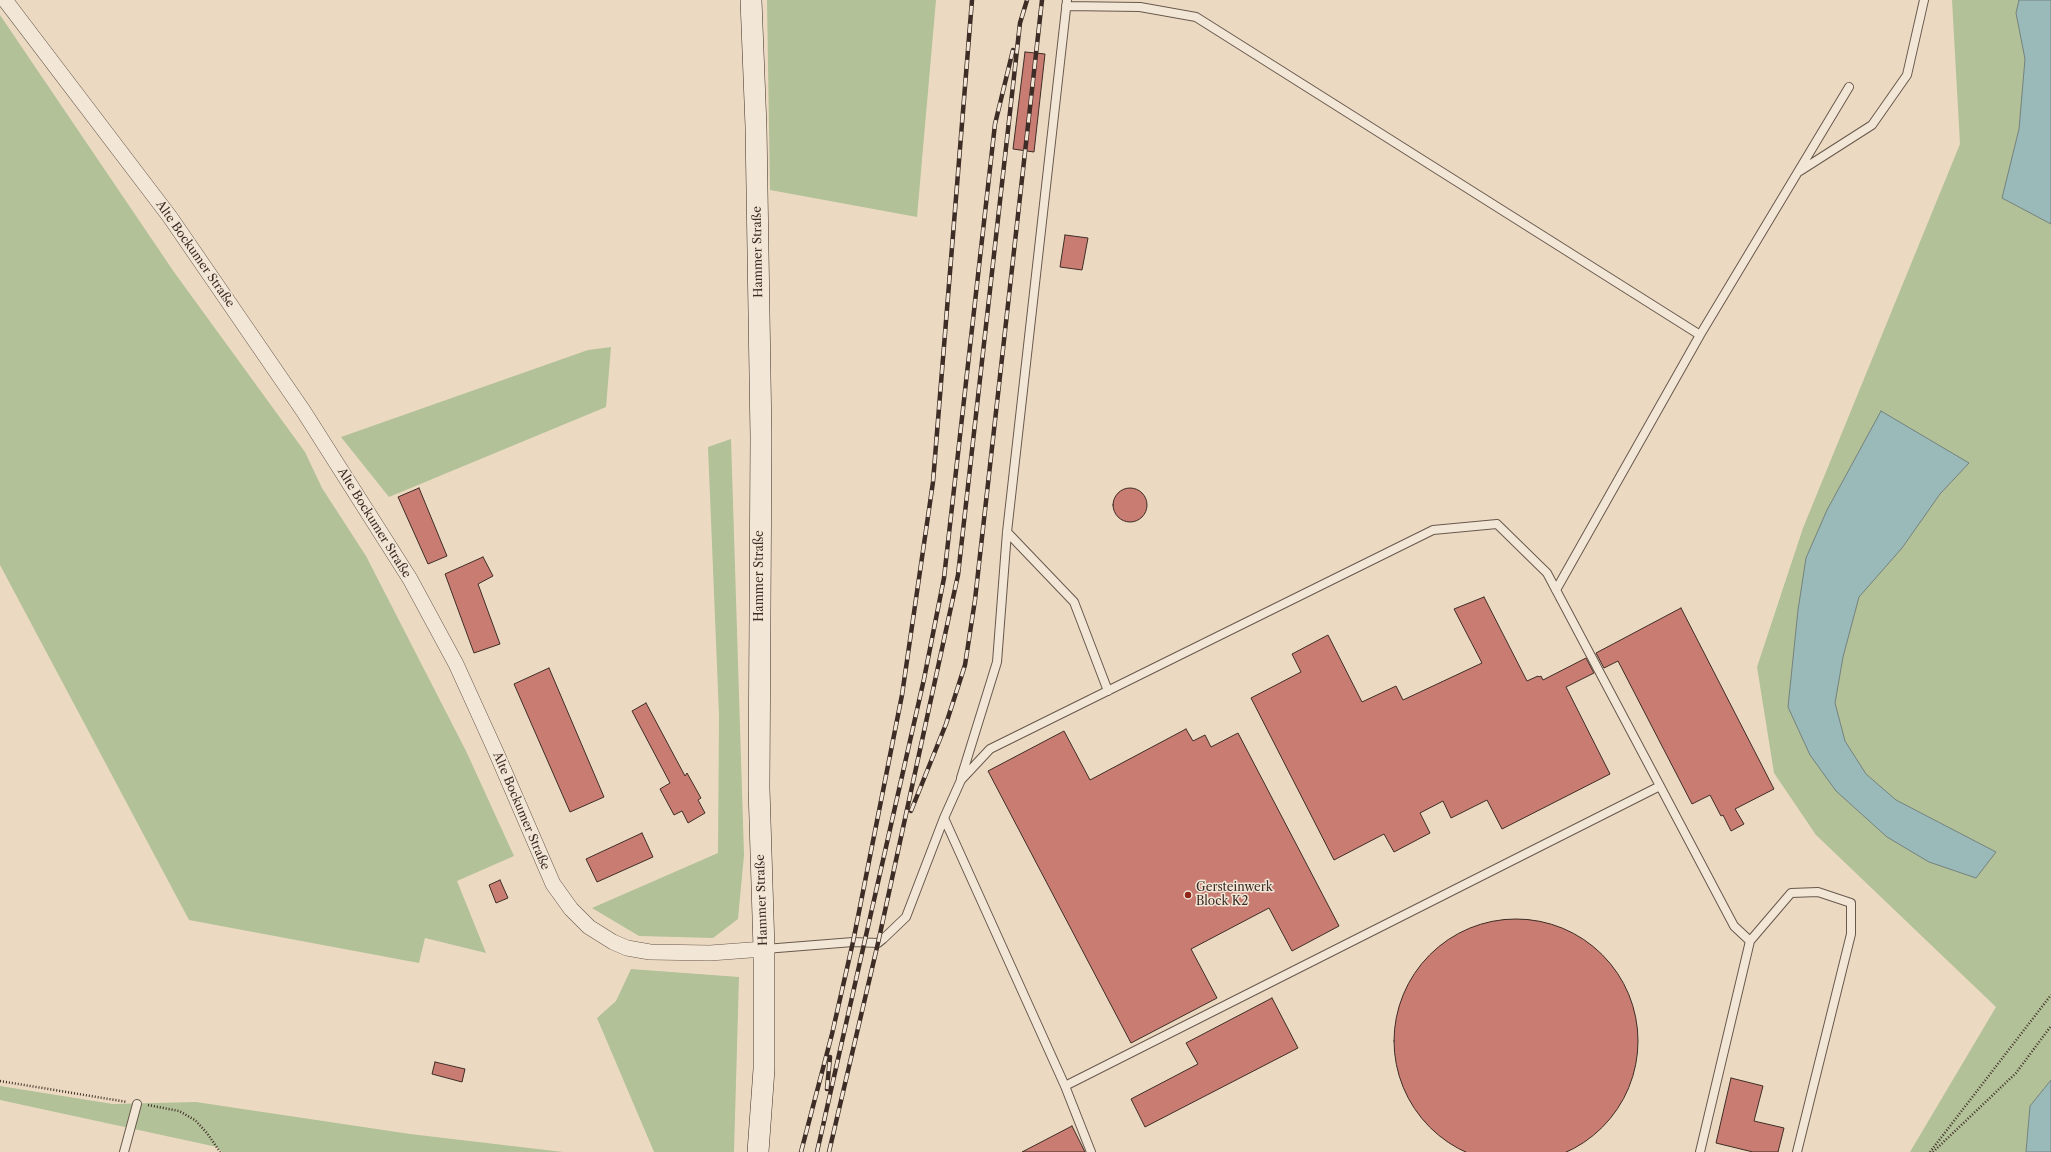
<!DOCTYPE html>
<html>
<head>
<meta charset="utf-8">
<style>
  body { margin:0 }
  canvas { display:block; background:#ebdac1 }
</style>
</head>
<body>
<canvas width="2051" height="1152"></canvas>
<script>
const ctx = document.querySelector('canvas').getContext('2d');
ctx.lineJoin = 'round';
function paint(path, color) { ctx.fillStyle = color; ctx.fill(path, 'evenodd'); }
const poly = rows => new Path2D(rows.map(r => 'M' + r).join(''));
function stroke(path, color, width, dash) { ctx.strokeStyle = color; ctx.lineWidth = width; ctx.lineCap = dash ? 'butt' : 'round'; ctx.setLineDash(dash || []); ctx.stroke(path); }
function drawText(font, color, halo, rows, align = 'center') {
  ctx.font = font + ' "Libre Caslon Text",serif'; ctx.lineWidth = 3; ctx.setLineDash([]); ctx.textBaseline = 'middle'; ctx.strokeStyle = halo; ctx.fillStyle = color; for (const [text, x, y, turn = 0] of rows) {
    ctx.save(); ctx.translate(x, y); ctx.rotate((+turn || 0) * Math.PI / 180); ctx.textAlign = isNaN(turn) ? turn : align; if (halo) ctx.strokeText(text, 0, 0); ctx.fillText(text, 0, 0); ctx.restore();
  }
}
paint(poly([
  [767,0,936,0,917,217,770,190],
  [1952,0,2051,0,2051,1080,2030,1106,2026,1152,1910,1152,1996,1007,1816,835,1774,773,1757,667,1803,528,1960,144],
  [0,15,174,272,305,452,322,488,366,556,466,751,514,856,457,881,486,953,425,938,419,963,189,920,0,565],
  [611,347,606,407,389,497,341,437,588,350],
  [731,439,744,855,738,919,713,938,639,936,592,908,718,853,719,715,708,447],
  [631,969,739,977,734,1152,654,1152,597,1018,616,1001],
  [0,1086,113,1104,196,1102,410,1134,563,1152,222,1152,217,1147,0,1100]
]), '#b2c197');
const water = poly([
  [2019,0,2051,0,2051,224,2002,198,2019,129,2025,59,2016,13,2019,0],
  [1881,411,1969,463,1940,494,1902,548,1859,597,1843,657,1835,703,1845,741,1866,774,1896,800,1996,852,1976,878,1929,862,1887,837,1836,791,1810,755,1788,707,1798,610,1806,558,1827,510,1881,411],
  [2051,1080,2051,1152,2026,1152,2030,1106,2051,1080]
]);
paint(water, '#99bab9');
stroke(water, '#75827e', 1);
const building = poly([
  [1025,52,1045,54,1034,152,1013,149,1025,52],
  [1065,235,1088,238,1082,270,1060,267,1065,235],
  '1113 505a17 17 0 1 1 34 0a17 17 0 1 1-34 0Z',
  [419,488,447,556,428,564,398,497,419,488],
  [483,557,493,576,478,584,500,644,474,653,445,574,483,557],
  [1484,597,1527,681,1538,676,1539,677,1541,676,1543,680,1586,658,1594,673,1566,687,1610,774,1502,829,1487,800,1451,818,1443,801,1420,813,1430,833,1394,852,1384,834,1334,860,1251,698,1301,672,1292,654,1328,635,1362,702,1396,686,1403,700,1482,663,1454,609,1484,597],
  [1681,608,1774,789,1735,809,1744,824,1731,831,1723,815,1721,816,1710,795,1692,804,1618,661,1604,668,1596,653,1681,608],
  [549,668,604,797,570,812,514,684,549,668],
  [646,703,685,776,687,773,701,798,698,800,705,813,688,823,682,811,674,815,660,789,670,783,632,711,646,703],
  [1186,729,1193,741,1205,735,1211,747,1238,733,1339,926,1292,951,1269,908,1191,949,1217,998,1131,1043,988,771,1064,731,1090,780,1186,729],
  [642,833,653,857,597,882,586,859,642,833],
  [500,880,508,898,496,903,489,885,500,880],
  '1394 1041a122 122 0 1 1 244 0a122 122 0 1 1-244 0Z',
  [1272,998,1298,1048,1145,1127,1131,1099,1198,1064,1186,1043,1272,998],
  [435,1062,465,1069,462,1082,432,1074,435,1062],
  [1731,1078,1763,1086,1754,1121,1784,1128,1778,1152,1753,1152,1716,1143,1731,1078],
  [1072,1126,1085,1152,1022,1152,1072,1126]
]);
paint(building, '#c97c72');
stroke(building, '#3e2d26', 1);
const service = poly([
  [1066,6,1140,7,1196,17,1700,335],
  [1800,171,1872,125,1907,75,1924,0],
  [1007,532,1074,602,1108,691],
  [1556,590,1700,335,1849,87],
  [961,778,997,662,1007,532,1067,0],
  [1660,786,1734,926,1750,941],
  [765,949,853,942,878,943,883,939,906,917,944,818],
  [1065,1086,1660,786,1547,573,1497,524,1433,530,990,749,961,780,944,818,1065,1086,1091,1152],
  [124,1152,137,1104],
  [1700,1152,1750,941,1791,893,1818,892,1851,903,1851,934,1797,1152]
]);
const minor = poly([
  [5,0,170,217,304,412,410,579,456,664,496,752,553,884,571,909,589,927,613,942,627,948,650,952,710,953,764,949]
]);
const secondary = poly([
  [751,0,756,127,761,437,759,788,764,949,764,1069,758,1152]
]);
stroke(service, '#69584d', 10);
stroke(minor, '#69584d', 16);
stroke(secondary, '#3e2d26', 22);
stroke(poly([
  [0,1081,127,1102],
  [148,1105,179,1111,195,1120,207,1133,220,1152],
  [1930,1152,2051,995],
  [1933,1152,2016,1073,2051,1026]
]), '#3e2d26', 2.5, [1, 2]);
stroke(service, '#f2e7d7', 8);
stroke(minor, '#f2e7d7', 15);
stroke(secondary, '#f2e7d7', 21);
const rail = poly([
  [911,811,946,724,965,665,975,600,1042,0],
  [827,1089,830,1057],
  [824,1121,924,679,944,578,995,124,1013,50],
  [801,1152,832,1034,853,942,902,695,933,482,972,0],
  [817,1152,825,1117],
  [829,1152,878,943,958,575,1020,23,1027,0]
]);
stroke(rail, '#3e2d26', 4.5);
stroke(rail, '#f2e7d7', 3, [9]);
for (const [x, y, r, color] of [
  [1188,895,4,"#8f2418"]
]) { const dot = new Path2D(); dot.arc(x, y, r, 0, 2 * Math.PI); ctx.fillStyle = color; ctx.fill(dot); stroke(dot, '#f2e7d7', 1.5); }
drawText('12px', '#3e2d26', '#f2e7d7', [
  ["Hammer Straße",758,252,-91],
  ["Alte Bockumer Straße",195,254,55],
  ["Alte Bockumer Straße",374,523,58],
  ["Hammer Straße",760,576,-90],
  ["Alte Bockumer Straße",521,811,67],
  ["Hammer Straße",762,900,-92]
]);
drawText('12px', '#3e2d26', '#f2e7d7', [
  ["Gersteinwerk",1196,888],
  ["Block K2",1196,902]
], 'left');
</script>
</body>
</html>
